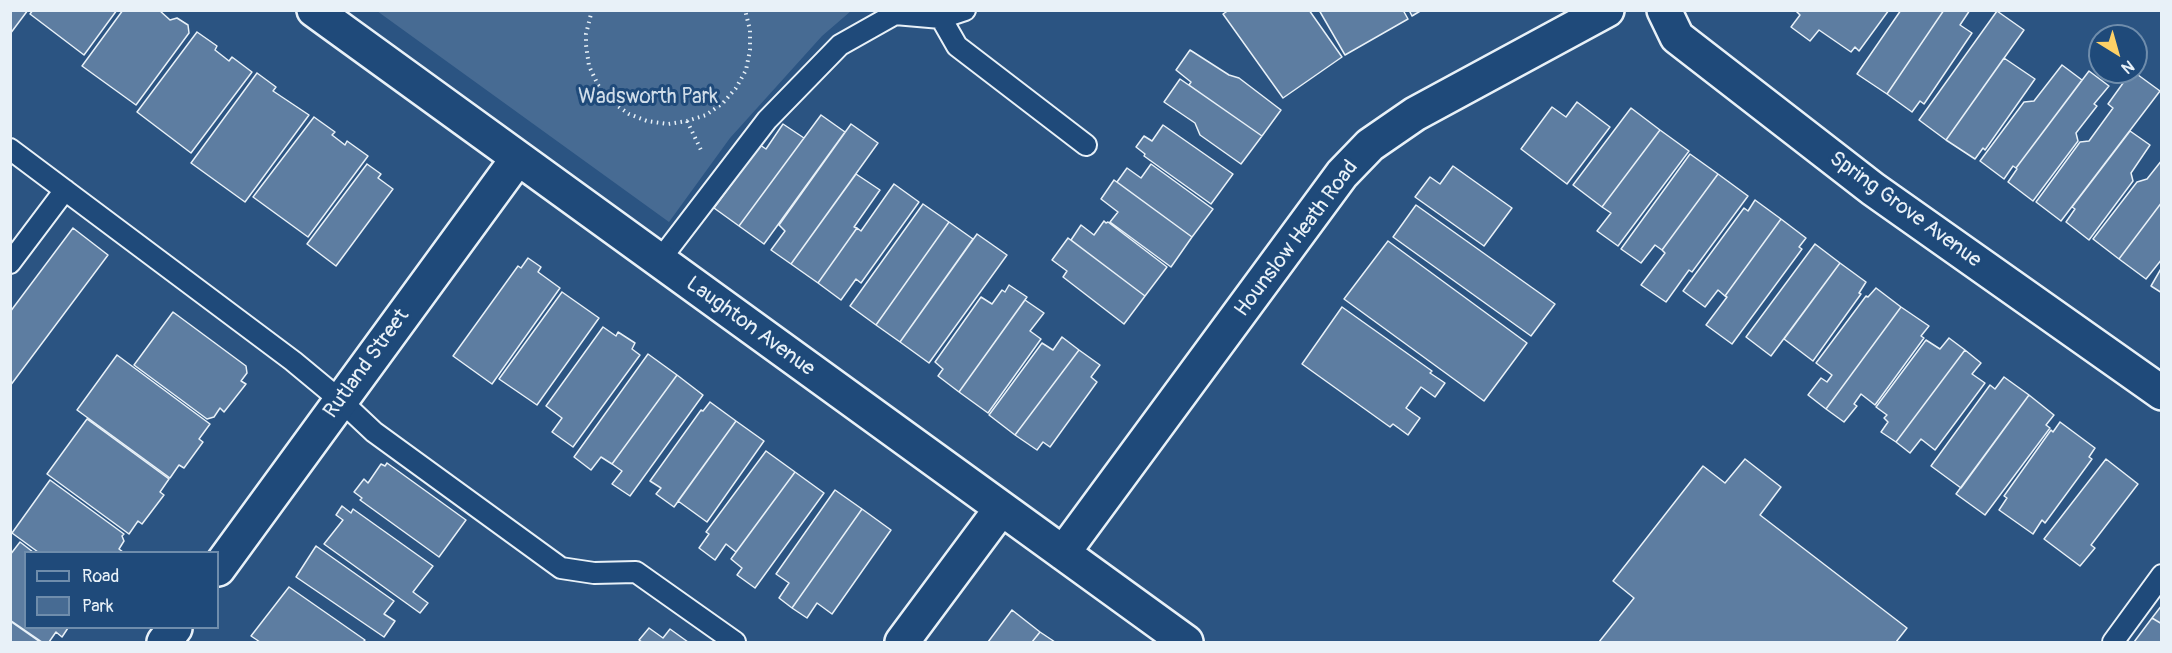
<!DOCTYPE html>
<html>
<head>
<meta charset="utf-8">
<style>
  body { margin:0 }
  #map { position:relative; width:2172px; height:653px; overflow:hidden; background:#2b5482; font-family:Pangolin,sans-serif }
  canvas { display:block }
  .frame { position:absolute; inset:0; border:12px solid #e8f1f8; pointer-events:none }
  .legend { position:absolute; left:24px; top:551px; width:195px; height:78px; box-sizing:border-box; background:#1f4a7a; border:2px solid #6f8dac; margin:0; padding:8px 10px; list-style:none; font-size:18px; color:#e8f1f8 }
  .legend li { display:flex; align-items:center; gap:12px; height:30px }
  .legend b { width:30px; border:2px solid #6f8dac }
  .north { position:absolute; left:2088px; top:24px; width:60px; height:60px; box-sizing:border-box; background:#1f4a7a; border:2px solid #6f8dac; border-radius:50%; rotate:143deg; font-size:16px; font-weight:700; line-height:24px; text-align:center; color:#e8f1f8 }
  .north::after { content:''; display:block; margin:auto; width:21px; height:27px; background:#ffd166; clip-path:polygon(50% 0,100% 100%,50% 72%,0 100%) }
</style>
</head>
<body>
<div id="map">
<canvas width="2172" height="653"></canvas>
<div class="frame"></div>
<ul class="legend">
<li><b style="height:8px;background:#1f4a7a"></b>Road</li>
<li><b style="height:16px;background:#476b93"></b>Park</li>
</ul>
<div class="north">N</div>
</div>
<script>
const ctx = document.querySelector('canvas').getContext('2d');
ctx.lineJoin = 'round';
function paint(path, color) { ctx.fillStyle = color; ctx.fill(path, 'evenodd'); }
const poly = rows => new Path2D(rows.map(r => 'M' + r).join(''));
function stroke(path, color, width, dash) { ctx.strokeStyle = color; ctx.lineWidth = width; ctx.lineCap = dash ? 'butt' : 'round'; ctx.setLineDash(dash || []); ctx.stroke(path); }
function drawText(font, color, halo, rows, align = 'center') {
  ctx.font = font + ' Pangolin,sans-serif'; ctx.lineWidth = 6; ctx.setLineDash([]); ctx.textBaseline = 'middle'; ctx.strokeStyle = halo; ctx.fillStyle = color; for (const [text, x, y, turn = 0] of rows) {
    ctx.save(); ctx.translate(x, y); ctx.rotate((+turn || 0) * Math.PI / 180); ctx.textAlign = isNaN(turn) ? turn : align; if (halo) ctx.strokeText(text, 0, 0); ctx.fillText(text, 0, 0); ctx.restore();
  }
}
paint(poly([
  [377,11,851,11,822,36,730,138,669,222]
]), '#476b93');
const building = poly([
  [10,10,28,10,10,34,10,10],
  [33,10,117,10,84,55,30,14,33,10],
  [123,10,159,10,170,20,177,18,188,25,189,33,136,105,82,66,123,10],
  [1229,10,1309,10,1342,57,1283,98,1223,14,1229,10],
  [1319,10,1403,10,1408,19,1345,55,1319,10],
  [1409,10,1422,10,1412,16,1409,10],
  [1795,10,1889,10,1859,51,1855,47,1851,52,1819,30,1810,41,1791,27,1800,15,1795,10],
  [1901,10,1944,10,1887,94,1857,74,1901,10],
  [1944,10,1970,10,1960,25,1972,33,1924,104,1920,101,1912,112,1887,94,1944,10],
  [1997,11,2024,30,1946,140,1919,120,1997,11],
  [197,32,217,46,215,50,229,61,232,57,252,72,191,153,137,112,197,32],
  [1190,50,1229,75,1239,78,1281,110,1262,136,1189,85,1191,82,1176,70,1190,50],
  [2004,58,2035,79,1985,150,1983,148,1975,159,1946,140,2004,58],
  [2062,65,2082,80,2016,168,2013,166,2004,179,1980,161,2024,102,2034,101,2062,65],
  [2089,71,2109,86,2094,104,2097,106,2076,133,2078,141,2033,201,2008,182,2017,169,2016,168,2089,71],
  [2131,72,2134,72,2160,91,2061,221,2036,202,2080,142,2089,141,2113,108,2108,104,2131,72],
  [257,73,276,87,273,91,309,115,245,202,191,163,257,73],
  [1180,79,1262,136,1241,164,1200,135,1195,123,1164,102,1180,79],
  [1577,102,1610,127,1567,184,1521,149,1552,107,1566,117,1577,102],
  [1631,108,1660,130,1602,207,1573,185,1631,108],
  [821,115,845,132,764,244,739,226,821,115],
  [314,117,335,132,332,135,345,145,347,141,368,156,308,237,253,197,314,117],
  [783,124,804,138,739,226,714,208,760,145,766,149,783,124],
  [851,124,878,143,791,264,771,250,785,231,779,225,851,124],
  [1163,125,1233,174,1211,204,1144,156,1145,154,1136,147,1144,136,1152,141,1163,125],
  [1660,130,1689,151,1618,246,1597,231,1611,213,1602,207,1660,130],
  [2130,131,2150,145,2131,173,2133,181,2089,240,2066,222,2075,209,2072,207,2130,131],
  [1690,154,1718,174,1662,250,1655,245,1641,263,1621,249,1690,154],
  [2162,160,2162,202,2119,259,2093,239,2137,182,2147,179,2162,160],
  [367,164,381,174,378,178,393,189,336,266,307,244,367,164],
  [1151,164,1213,209,1192,237,1117,182,1127,168,1141,178,1151,164],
  [1453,166,1512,208,1484,246,1415,197,1430,177,1440,184,1453,166],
  [856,174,880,190,854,227,857,228,818,283,791,264,856,174],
  [1718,174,1748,196,1692,272,1689,270,1666,302,1641,285,1665,253,1662,250,1718,174],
  [1114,180,1192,237,1171,267,1110,222,1118,212,1101,199,1114,180],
  [894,184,919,202,861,283,856,279,841,300,818,283,857,228,861,231,894,184],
  [1755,200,1781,219,1725,296,1718,290,1705,307,1683,291,1744,208,1748,211,1755,200],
  [2162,202,2162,259,2146,279,2119,259,2162,202],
  [923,204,949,222,876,325,850,306,923,204],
  [1416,205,1555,304,1531,336,1393,237,1416,205],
  [1781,219,1806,238,1799,247,1802,249,1732,344,1706,325,1727,297,1725,296,1781,219],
  [1104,221,1106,223,1108,222,1167,267,1145,296,1071,240,1081,225,1094,235,1104,221],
  [949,222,973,239,900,342,876,325,949,222],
  [73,228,108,255,10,386,10,312,73,228],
  [977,234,1007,255,929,363,900,342,977,234],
  [1068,238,1145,296,1124,324,1063,277,1067,271,1052,260,1068,238],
  [1388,241,1527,343,1484,401,1344,299,1388,241],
  [1815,244,1840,263,1771,356,1746,337,1815,244],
  [528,258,541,267,538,272,560,288,492,384,453,356,518,266,521,268,528,258],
  [1840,263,1866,282,1859,293,1861,294,1813,361,1784,339,1840,263],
  [2162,267,2162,293,2151,286,2162,267],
  [1009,285,1027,297,959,392,938,376,943,369,935,362,981,297,992,304,1002,290,1005,292,1009,285],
  [1876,288,1901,307,1826,409,1808,395,1821,378,1827,382,1832,375,1816,363,1866,296,1868,297,1876,288],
  [562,292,599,318,537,405,499,379,562,292],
  [1025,300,1044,313,1030,331,1041,339,988,413,959,392,1025,300],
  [1342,307,1432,371,1430,373,1445,383,1435,397,1421,387,1406,408,1420,418,1408,435,1393,424,1390,427,1302,364,1342,307],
  [1901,307,1929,326,1921,336,1924,338,1875,405,1861,394,1854,404,1857,406,1844,422,1826,409,1901,307],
  [173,312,246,366,247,373,241,381,246,384,224,412,220,408,214,417,207,419,134,365,173,312],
  [603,327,616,336,618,332,635,343,632,349,640,355,573,447,552,432,562,418,546,406,603,327],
  [1062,337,1079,350,1015,435,989,415,1042,343,1053,350,1062,337],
  [1949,338,1965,350,1896,442,1881,432,1888,422,1884,418,1887,415,1876,407,1926,340,1940,349,1949,338],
  [1079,350,1100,365,1091,377,1097,382,1050,447,1043,442,1037,450,1015,435,1079,350],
  [1965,350,1981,363,1972,374,1985,383,1935,450,1921,439,1910,453,1896,442,1965,350],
  [648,354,677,375,612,464,601,457,591,470,574,457,648,354],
  [117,355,210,424,199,439,203,442,184,468,179,465,170,478,77,410,117,355],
  [677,375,703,395,630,496,612,484,622,471,612,464,677,375],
  [2004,377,2029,395,1961,488,1931,466,1990,385,1995,389,2004,377],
  [2029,395,2054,415,2046,425,2050,428,1985,515,1956,494,2029,395],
  [710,402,736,421,674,507,656,494,661,488,650,481,701,410,703,411,710,402],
  [87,419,169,479,160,492,164,495,142,524,138,521,129,534,47,474,87,419],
  [736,421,764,441,707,522,678,501,736,421],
  [2060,422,2095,448,2089,457,2092,459,2045,523,2042,520,2033,534,1999,510,2007,498,2004,496,2051,430,2053,432,2060,422],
  [766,451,795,472,736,552,726,544,715,560,699,548,709,534,706,532,766,451],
  [1745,459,1781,487,1760,515,1907,628,1896,642,1599,642,1634,598,1613,581,1703,466,1725,483,1745,459],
  [2106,459,2138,484,2091,545,2095,548,2080,566,2044,539,2106,459],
  [387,463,466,520,439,557,360,500,362,498,354,492,364,479,368,483,381,464,385,466,387,463],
  [795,472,824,493,755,588,737,575,742,568,731,559,795,472],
  [50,480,124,534,122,536,124,541,119,549,123,552,38,552,12,533,50,480],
  [835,490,862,509,792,608,779,598,789,583,776,574,835,490],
  [342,506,351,513,353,509,433,566,413,592,428,603,420,613,324,544,343,520,336,515,342,506],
  [862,509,891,530,832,614,817,603,807,618,792,608,862,509],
  [20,542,33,552,26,552,26,628,68,628,62,637,56,632,49,642,42,642,10,620,10,555,20,542],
  [316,546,394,601,384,614,395,621,384,637,296,577,316,546],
  [289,587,365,640,363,642,260,642,251,636,289,587],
  [2162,605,2162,624,2152,618,2162,605],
  [1012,610,1040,632,1032,642,988,642,1012,610],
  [2152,618,2162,624,2162,642,2134,642,2152,618],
  [10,621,40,642,10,642,10,621],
  [649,628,663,638,670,629,688,642,642,642,639,640,649,628],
  [1040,632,1055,642,1032,642,1040,632]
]);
paint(building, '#5d7da1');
stroke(building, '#e8f1f8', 1.5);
const lane = poly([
  [941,18,965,10],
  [10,149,293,361,340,400,374,432,561,568,594,573,636,572,735,642],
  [659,261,767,120,840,45,895,14,941,18,957,46,1086,145],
  [10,263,65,190],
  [2113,642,2162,575]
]);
const street = poly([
  [314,10,1186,642],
  [1664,10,1677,37,1873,189,2162,393],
  [1063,553,1342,174,1370,145,1415,114,1607,10],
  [218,569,518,158],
  [164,642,175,628],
  [902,642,1000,510]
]);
stroke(lane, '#e8f1f8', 24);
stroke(street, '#e8f1f8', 38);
stroke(poly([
  [592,10,586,34,586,45,589,66,598,85,612,102,629,114,647,121,668,124,687,121,706,115,723,103,736,88,746,70,750,50,750,30,745,10],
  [687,121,701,150]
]), '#e8f1f8', 4, [1.5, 4.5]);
stroke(lane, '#1f4a7a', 20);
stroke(street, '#1f4a7a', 33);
drawText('21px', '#d0dde9', '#1f4a7a', [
  ["Wadsworth Park",648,98]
]);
drawText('21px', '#e8f1f8', '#1f4a7a', [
  ["Spring Grove Avenue",1905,210,36],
  ["Hounslow Heath Road",1297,239,-53],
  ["Laughton Avenue",750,327,36],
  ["Rutland Street",367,364,-54]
]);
</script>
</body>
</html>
